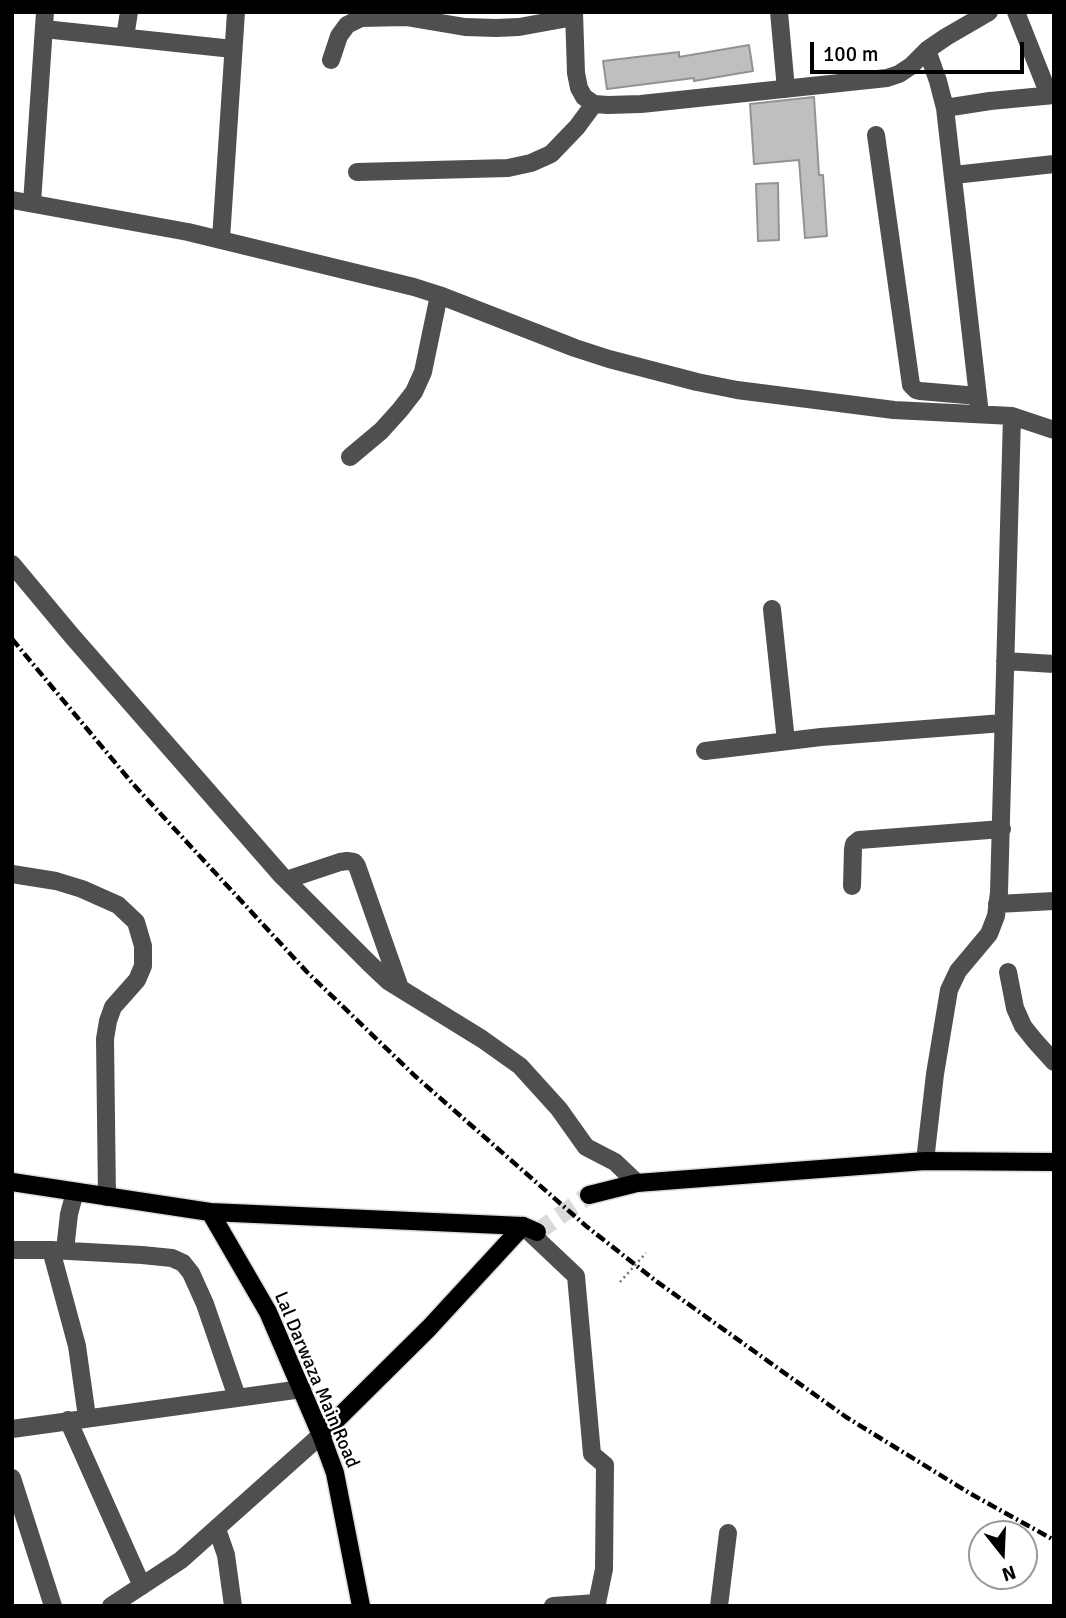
<!DOCTYPE html>
<html>
<head>
<meta charset="utf-8">
<style>
  body { margin:0 }
  #map { position:relative; width:1066px; height:1618px; overflow:hidden; background:#fff; font-family:Signika,sans-serif }
  canvas { display:block }
  .frame { position:absolute; inset:0; border:14px solid #000; pointer-events:none }
  .north { position:absolute; left:968px; top:1520px; width:70px; height:70px; box-sizing:border-box; background:#fff; border:2px solid #999; border-radius:50%; rotate:162deg; font-size:19px; font-weight:700; line-height:28px; text-align:center; color:#000 }
  .north::after { content:''; display:block; margin:auto; width:24px; height:32px; background:#000; clip-path:polygon(50% 0,100% 100%,50% 72%,0 100%) }
  .scale { position:absolute; left:810px; top:42px; width:214px; height:32px; box-sizing:border-box; border:4px solid #000; border-top:0; padding-left:9px; font-size:21px; line-height:24px; white-space:nowrap; color:#000; -webkit-text-stroke:5px #fff; paint-order:stroke }
</style>
</head>
<body>
<div id="map">
<canvas width="1066" height="1618"></canvas>
<div class="frame"></div>
<div class="north">N</div>
<div class="scale">100 m</div>
</div>
<script>
const ctx = document.querySelector('canvas').getContext('2d');
ctx.lineJoin = 'round';
function paint(path, color) { ctx.fillStyle = color; ctx.fill(path, 'evenodd'); }
const poly = rows => new Path2D(rows.map(r => 'M' + r).join(''));
function stroke(path, color, width, dash) { ctx.strokeStyle = color; ctx.lineWidth = width; ctx.lineCap = dash ? 'butt' : 'round'; ctx.setLineDash(dash || []); ctx.stroke(path); }
function drawText(font, color, halo, rows, align = 'center') {
  ctx.font = font + ' Signika,sans-serif'; ctx.lineWidth = 5; ctx.setLineDash([]); ctx.textBaseline = 'middle'; ctx.strokeStyle = halo; ctx.fillStyle = color; for (const [text, x, y, turn = 0] of rows) {
    ctx.save(); ctx.translate(x, y); ctx.rotate((+turn || 0) * Math.PI / 180); ctx.textAlign = isNaN(turn) ? turn : align; if (halo) ctx.strokeText(text, 0, 0); ctx.fillText(text, 0, 0); ctx.restore();
  }
}
const building = poly([
  [749,45,753,71,694,81,694,78,607,89,603,61,679,52,679,57,749,45],
  [814,97,819,175,823,175,827,236,805,238,799,160,754,164,750,104,814,97],
  [778,183,779,240,758,241,756,184,778,183]
]);
paint(building, '#bfbfbf');
stroke(building, '#939393', 2);
stroke(poly([
  [537,1232,589,1195]
]), '#d9d9d9', 18, [18, 9]);
const major = poly([
  [12,1182,210,1212,268,1312,321,1435,335,1473,361,1606],
  [589,1195,637,1183,925,1161,1054,1162],
  [210,1212,523,1226],
  [321,1435,429,1328,523,1226,537,1232]
]);
stroke(major, '#dbdbdb', 21);
stroke(poly([
  [620,1282,646,1253]
]), '#717171', 2.5, [2, 3.5]);
stroke(poly([
  [574,12,576,73,579,88,584,97,594,104,608,105,641,104,887,78,899,74,911,66,927,50,946,37,989,12],
  [779,12,786,89],
  [1016,12,1049,95],
  [44,29,233,49],
  [125,37,129,12],
  [927,50,938,81,945,108,980,414],
  [331,60,339,36,347,25,361,18,406,17,465,27,496,28,519,27,574,17],
  [945,108,990,101,1054,95],
  [876,135,911,385,916,390,920,391,978,396],
  [357,172,508,168,531,163,551,154,577,127,594,104],
  [954,175,1054,164],
  [12,200,188,232,414,287,439,295,575,348,609,359,697,382,737,390,894,410,1012,416,1054,430],
  [32,203,45,12],
  [221,239,236,12],
  [350,457,381,431,400,410,414,392,423,372,439,295],
  [12,564,72,636,282,876,369,963,388,981,482,1039,520,1066,559,1109,586,1147,615,1162,637,1183],
  [772,609,786,741],
  [1005,661,1054,664],
  [705,751,821,737,1003,723],
  [12,874,56,881,82,889,118,905,136,922,143,946,143,966,137,980,113,1007,108,1021,105,1039,107,1197],
  [286,880,340,862,347,861,354,862,357,866,400,988],
  [852,886,853,849,854,844,859,840,1002,829],
  [997,904,1054,901],
  [1008,972,1015,1008,1023,1026,1035,1041,1054,1062],
  [925,1161,935,1074,949,990,958,971,989,934,996,916,999,892,1012,416],
  [523,1226,576,1276,592,1454,605,1465,604,1569,597,1603,553,1606],
  [12,1250,51,1250,142,1255,172,1258,183,1263,191,1273,205,1304,237,1397],
  [51,1250,77,1346,87,1417],
  [65,1250,69,1214,75,1192],
  [68,1420,142,1586],
  [12,1429,302,1389],
  [12,1478,53,1606],
  [217,1529,226,1555,233,1606],
  [111,1606,181,1560,321,1435],
  [719,1606,728,1533]
]), '#4f4f4f', 18);
stroke(major, '#000', 18);
stroke(poly([
  [12,639,133,784,307,972,415,1076,586,1226,656,1281,846,1417,971,1494,1054,1540]
]), '#000', 4.5, [10, 3.5, 2, 3.5]);
drawText('19px', '#000', '#fff', [
  ["Lal Darwaza Main Road",316,1380,67]
]);
</script>
</body>
</html>
